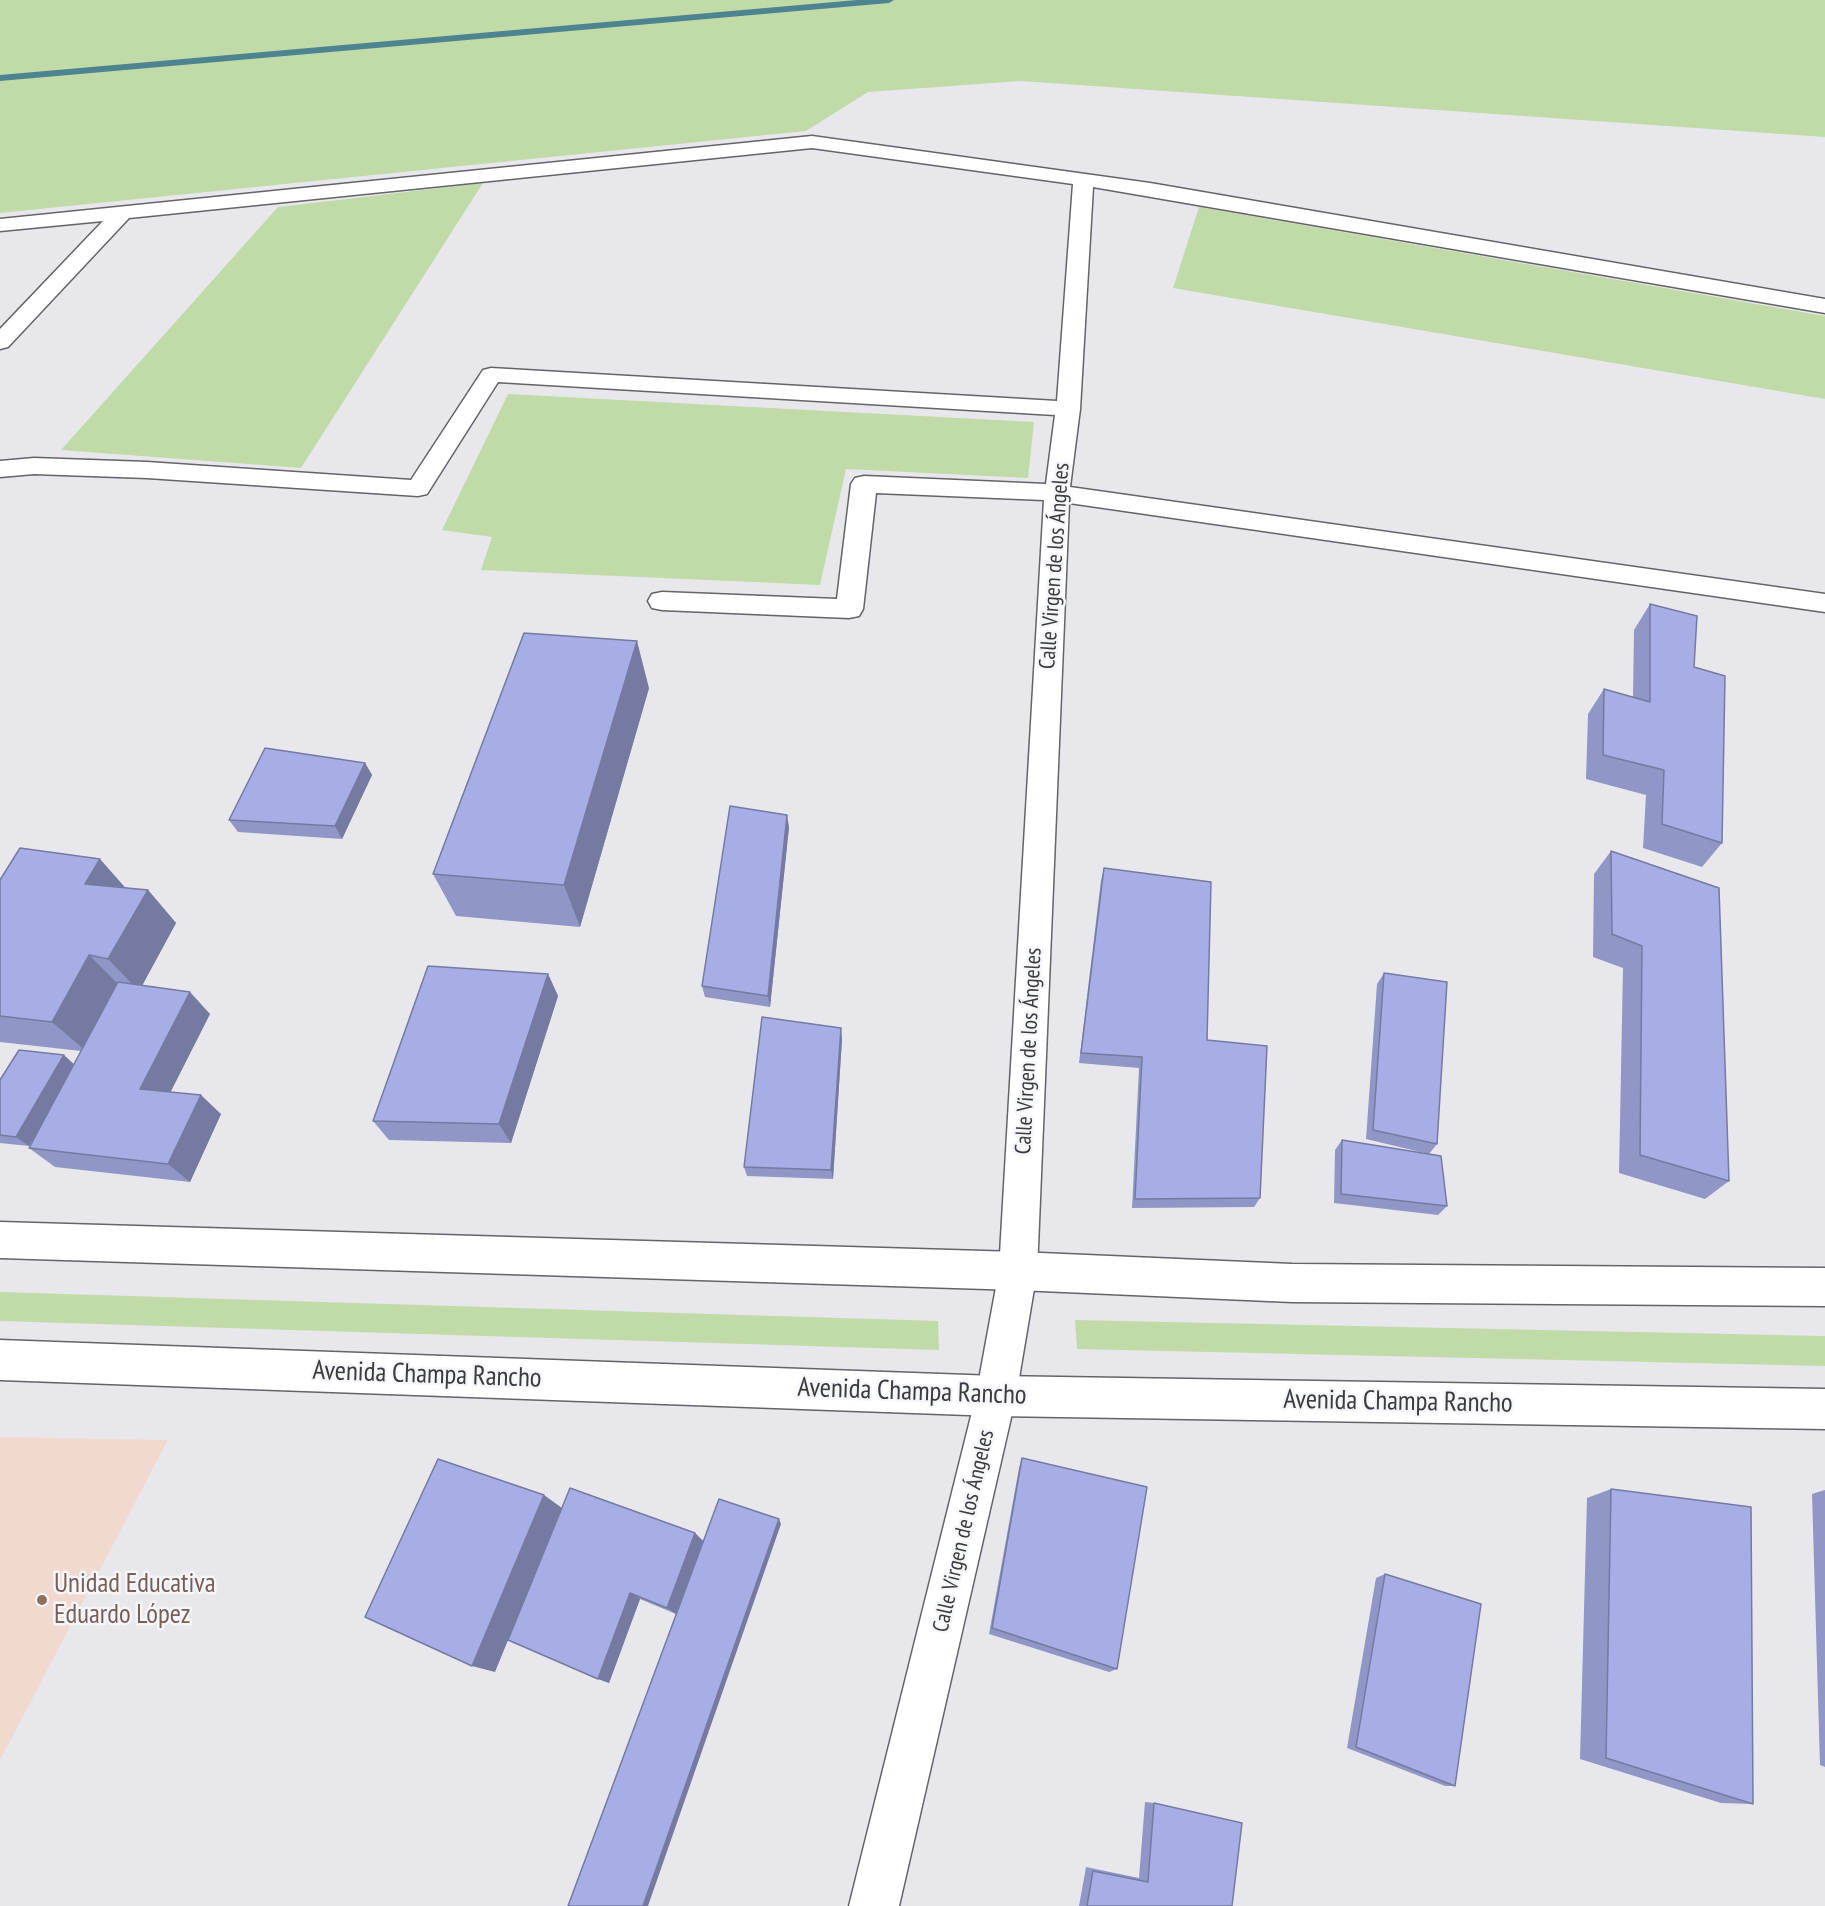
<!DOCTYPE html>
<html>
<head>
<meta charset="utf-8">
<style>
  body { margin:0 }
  canvas { display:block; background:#e8e8ec }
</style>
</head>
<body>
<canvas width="1825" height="1906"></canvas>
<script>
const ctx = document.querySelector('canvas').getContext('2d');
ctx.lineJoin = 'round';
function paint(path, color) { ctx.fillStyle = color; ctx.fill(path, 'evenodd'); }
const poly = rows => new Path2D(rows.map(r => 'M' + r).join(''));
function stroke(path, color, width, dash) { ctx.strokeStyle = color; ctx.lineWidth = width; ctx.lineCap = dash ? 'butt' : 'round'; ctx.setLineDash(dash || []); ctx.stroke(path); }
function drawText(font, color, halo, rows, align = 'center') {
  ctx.font = font + ' "PT Sans Narrow",sans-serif'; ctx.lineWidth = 5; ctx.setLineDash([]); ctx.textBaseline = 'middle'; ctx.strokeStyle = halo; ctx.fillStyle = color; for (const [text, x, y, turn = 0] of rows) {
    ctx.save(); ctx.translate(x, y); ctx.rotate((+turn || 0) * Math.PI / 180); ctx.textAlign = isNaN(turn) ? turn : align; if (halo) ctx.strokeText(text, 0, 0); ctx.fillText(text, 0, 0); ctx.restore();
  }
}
paint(poly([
  [0,1437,168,1440,0,1760]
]), '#f1d9d0');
paint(poly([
  [0,0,1825,0,1825,137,1021,81,868,92,806,131,0,213],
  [483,183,301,468,61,450,278,207],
  [1199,207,1825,316,1825,399,1173,288],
  [508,394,1034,422,1028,478,846,469,820,585,481,570,492,537,442,530],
  [0,1292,938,1321,939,1350,0,1321],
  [1075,1320,1825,1336,1825,1366,1077,1349]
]), '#c0dba8');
paint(poly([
  [857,0,894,0,889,3,0,81,0,75,857,0]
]), '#4e8490');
const minor = poly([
  [812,136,1150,183,1825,299,1825,313,1093,187,1080,409,1070,487,1825,594,1825,612,1069,503,1037,1271,1016,1396,899,1906,849,1906,976,1396,999,1271,1044,500,876,493,863,609,859,616,849,618,662,610,652,608,648,601,652,594,662,592,837,599,851,484,855,478,864,476,1046,484,1055,415,498,382,427,494,418,496,147,478,34,474,0,477,0,461,34,458,147,462,411,480,483,370,491,368,1057,401,1073,184,812,148,129,218,8,347,0,349,0,329,103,221,0,231,0,219,812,136]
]);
const major = poly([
  [0,1222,1018,1252,1292,1264,1825,1268,1825,1306,1292,1302,1018,1290,0,1258,0,1222],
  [0,1340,996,1376,1825,1389,1825,1429,996,1416,0,1380,0,1340]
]);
stroke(minor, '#646468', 3);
stroke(major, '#646468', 3);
paint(minor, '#fff');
paint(major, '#fff');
paint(poly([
  [1650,604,1694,667,1722,843,1702,867,1643,848,1646,795,1586,779,1588,714,1604,689,1633,697,1634,630],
  [649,688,580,927,456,916,433,874],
  [365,763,372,775,342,839,238,832,229,820],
  [789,827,770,1007,705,997,702,986],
  [1611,851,1729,1181,1705,1199,1619,1173,1623,968,1593,957,1594,874],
  [1104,868,1207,1040,1260,1198,1254,1207,1132,1208,1139,1068,1079,1063,1101,880],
  [0,880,148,890,176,923,142,986,210,1014,170,1092,221,1114,190,1182,55,1167,29,1148,43,1122,29,1146,0,1143,0,1080,74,1064,81,1051,0,1042],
  [1384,973,1437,1144,1429,1154,1366,1139,1377,984],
  [548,974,558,996,511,1143,389,1140,373,1121],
  [842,1039,833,1179,747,1176,744,1167],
  [1342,1140,1447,1206,1438,1215,1334,1203,1335,1150],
  [1022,1458,1117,1669,1109,1672,989,1634,1019,1468],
  [1611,1489,1753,1804,1721,1803,1580,1759,1587,1498],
  [1825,1490,1825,1767,1820,1765,1812,1494],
  [695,1533,703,1541,676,1614,640,1599,609,1683,508,1640],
  [1385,1574,1455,1786,1445,1786,1347,1748,1376,1578],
  [1145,1802,1154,1803,1232,1906,1079,1906,1086,1867,1139,1878]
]), '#9096c6');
paint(poly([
  [637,641,649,688,580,927,564,885],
  [365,763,372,775,342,839,335,826],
  [787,815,789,827,770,1007,768,996],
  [100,859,130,893,85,884],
  [148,890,176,923,139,991,108,959],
  [89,955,121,987,87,1052,52,1022],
  [548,974,558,996,511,1143,499,1124],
  [190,992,210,1014,162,1109,140,1089],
  [841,1028,842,1039,833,1179,831,1170],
  [64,1055,76,1066,29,1146,16,1137],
  [201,1095,221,1114,190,1182,168,1164],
  [544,1495,562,1508,495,1672,472,1666],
  [779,1519,781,1524,648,1906,643,1906],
  [695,1533,703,1541,676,1614,667,1608],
  [630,1593,640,1599,609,1683,598,1679]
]), '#757aa1');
const building = poly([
  [1650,604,1697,616,1694,667,1725,676,1722,843,1662,824,1664,770,1603,755,1604,689,1650,702,1650,604],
  [524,633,637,641,564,885,433,874,524,633],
  [265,748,365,763,335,826,229,820,265,748],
  [730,806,787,815,768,996,702,986,730,806],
  [20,848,100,859,85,884,148,890,108,959,89,955,52,1022,0,1016,0,880,20,848],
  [1611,851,1719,888,1729,1181,1640,1155,1642,946,1612,934,1611,851],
  [1104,868,1211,882,1207,1040,1267,1046,1260,1198,1135,1199,1142,1057,1081,1053,1104,868],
  [428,966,548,974,499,1124,373,1121,428,966],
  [1384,973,1447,982,1437,1144,1373,1130,1384,973],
  [118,982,190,992,140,1089,201,1095,168,1164,29,1148,118,982],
  [762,1017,841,1028,831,1170,744,1167,762,1017],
  [19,1050,64,1055,16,1137,0,1135,0,1080,19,1050],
  [1342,1140,1441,1156,1447,1206,1341,1194,1342,1140],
  [1022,1458,1147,1487,1117,1669,992,1628,1022,1458],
  [438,1459,544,1495,472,1666,365,1617,438,1459],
  [570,1488,695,1533,667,1608,630,1593,598,1679,508,1640,570,1488],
  [1611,1489,1751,1507,1753,1804,1606,1758,1611,1489],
  [719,1499,779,1519,643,1906,568,1906,719,1499],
  [1385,1574,1481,1604,1455,1786,1356,1747,1385,1574],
  [1154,1803,1242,1823,1232,1906,1087,1906,1093,1871,1148,1882,1154,1803]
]);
paint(building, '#a7aee6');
stroke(building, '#757aa1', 1.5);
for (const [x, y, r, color] of [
  [42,1600,6,"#8d6e63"]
]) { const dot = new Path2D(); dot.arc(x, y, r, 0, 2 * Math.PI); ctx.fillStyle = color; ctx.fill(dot); stroke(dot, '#f5f6fa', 2); }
drawText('22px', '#3b3b3d', '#f5f6fa', [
  ["Calle Virgen de los Ángeles",1055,566,-86],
  ["Calle Virgen de los Ángeles",1029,1051,-87],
  ["Calle Virgen de los Ángeles",964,1531,-77]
]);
drawText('27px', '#3b3b3d', '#f5f6fa', [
  ["Avenida Champa Rancho",427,1375,2],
  ["Avenida Champa Rancho",912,1392,2],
  ["Avenida Champa Rancho",1398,1402,1]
]);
drawText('27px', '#785e54', '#f5f6fa', [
  ["Unidad Educativa",54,1584],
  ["Eduardo López",54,1615]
], 'left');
</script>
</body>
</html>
